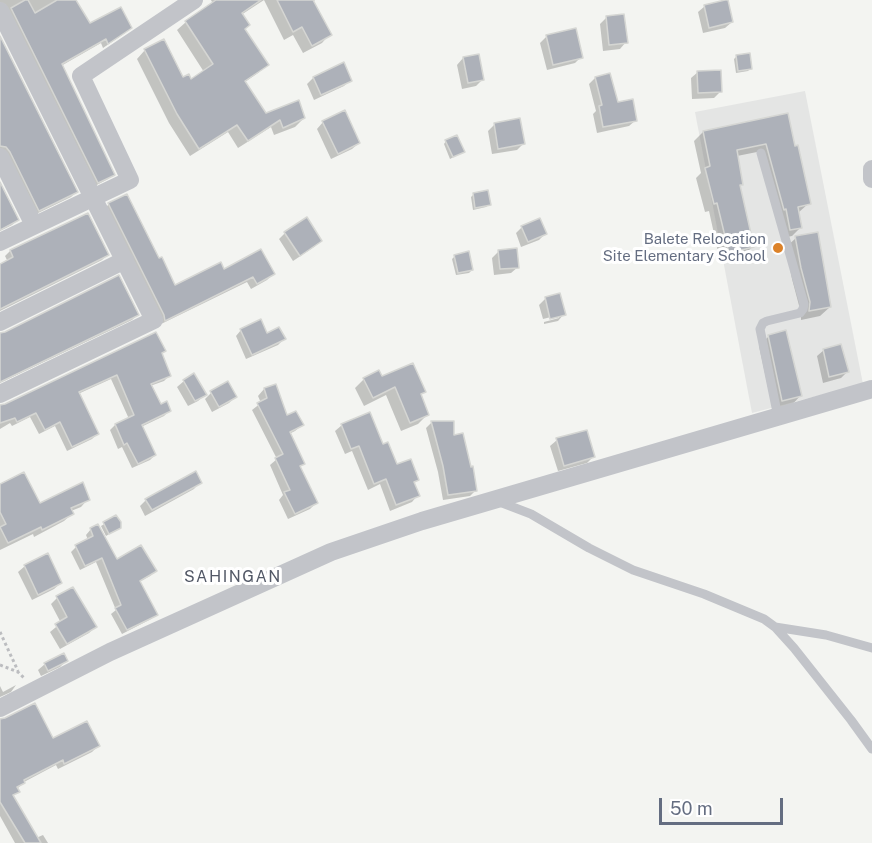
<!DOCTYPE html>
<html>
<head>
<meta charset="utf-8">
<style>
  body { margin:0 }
  #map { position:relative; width:872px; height:843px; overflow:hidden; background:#f3f4f1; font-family:"Public Sans",sans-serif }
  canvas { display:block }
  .scale { position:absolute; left:659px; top:798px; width:124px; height:27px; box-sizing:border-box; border:3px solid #646d81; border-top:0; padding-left:8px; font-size:18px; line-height:21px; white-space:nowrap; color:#646d81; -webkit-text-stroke:4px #fff; paint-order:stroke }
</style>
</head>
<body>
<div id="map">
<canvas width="872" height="843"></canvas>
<div class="scale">50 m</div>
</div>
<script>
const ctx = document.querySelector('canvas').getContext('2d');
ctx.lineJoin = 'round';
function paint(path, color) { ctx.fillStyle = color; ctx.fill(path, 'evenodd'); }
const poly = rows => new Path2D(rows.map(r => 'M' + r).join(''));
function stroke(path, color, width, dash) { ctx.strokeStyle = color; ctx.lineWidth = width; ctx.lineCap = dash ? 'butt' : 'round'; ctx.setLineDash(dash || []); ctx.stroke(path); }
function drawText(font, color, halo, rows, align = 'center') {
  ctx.font = font + ' "Public Sans",sans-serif'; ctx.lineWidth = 6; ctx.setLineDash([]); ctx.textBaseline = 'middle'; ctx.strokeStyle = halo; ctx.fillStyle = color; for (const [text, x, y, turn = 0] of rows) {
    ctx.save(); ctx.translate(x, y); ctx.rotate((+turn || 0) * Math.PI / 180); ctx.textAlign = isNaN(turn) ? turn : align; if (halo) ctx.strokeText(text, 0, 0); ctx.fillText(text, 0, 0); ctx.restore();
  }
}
paint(poly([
  [805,91,863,384,752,413,695,112]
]), '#e4e5e4');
paint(poly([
  [0,0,74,0,89,25,130,28,125,33,103,48,101,43,61,66,113,174,108,179,93,187,0,6],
  [211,0,264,0,241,15,243,30,267,65,258,73,245,82,266,115,304,118,295,127,274,135,271,127,238,148,228,132,190,156,169,123,137,59,145,50,182,79,191,82,204,72,177,30,186,22,213,4],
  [264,0,315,0,312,3,330,34,322,43,303,53,293,35,284,40],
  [705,6,732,22,725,28,703,33,698,12],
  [606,18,626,42,620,49,603,51,600,24],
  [547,36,581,57,575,63,547,70,540,43],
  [0,40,76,192,71,197,34,215,0,152],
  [477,56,482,80,476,86,462,89,457,65,463,58],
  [737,56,751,68,748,71,736,73,734,59],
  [698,72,720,92,714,98,692,99,691,78],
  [313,78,350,80,344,86,314,100,307,84],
  [595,78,616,104,636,120,629,126,597,133,593,114,596,111,589,84],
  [787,115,809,203,798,213,801,227,792,236,782,238,757,152,737,156,742,184,739,187,752,247,743,256,720,261,709,211,705,212,696,178,701,173,694,141,703,132],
  [519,120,524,143,517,150,492,154,488,131,494,125],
  [323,122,359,143,352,149,331,159,317,129],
  [446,141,463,152,450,159,444,144],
  [0,185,17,220,12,225,0,231],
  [474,194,489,205,486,207,473,210,471,197],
  [109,204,158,260,175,287,224,271,273,274,267,280,251,289,247,282,159,325,103,210],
  [87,215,107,255,102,260,0,311,0,266,8,262,5,256,10,251],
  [522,227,545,234,539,240,521,247,516,233],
  [285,233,320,241,314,247,293,261,279,239],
  [796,238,830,307,820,316,801,320,801,313,792,279,786,247],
  [499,251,518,267,511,273,494,275,492,258],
  [455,256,472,270,469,273,456,275,452,259],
  [546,298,564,314,558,321,544,324,544,322,559,318,559,315,543,319,539,305],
  [137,315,132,320,0,383,0,335],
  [241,330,266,335,284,339,278,345,246,359,236,336],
  [769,336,800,396,791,406,773,410,759,346],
  [824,350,847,372,841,378,823,383,817,356],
  [161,354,169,376,164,381,150,386,160,406,169,411,164,416,141,427,155,455,150,460,132,468,122,447,118,449,110,430,115,425,129,419,111,379,78,394,97,434,92,439,67,451,55,426,39,434,30,417,12,426,10,423,0,429,0,407],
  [382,378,424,391,420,396,427,415,418,424,401,431,386,395,364,406,355,388,364,379],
  [184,381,205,395,198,401,188,406,177,387],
  [275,386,287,418,302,425,295,431,289,434,303,464,299,468,316,503,310,509,288,519,279,500,283,495,270,465,277,459,252,410,261,403,258,396,264,389],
  [211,393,235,397,229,403,212,412,205,399],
  [432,422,453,437,476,490,470,496,443,500,438,472,426,428],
  [342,425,382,446,396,466,418,480,413,484,418,495,412,502,390,511,380,484,368,490,352,451,345,454,335,431],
  [557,440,593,457,587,463,558,471,550,446],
  [200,482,194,489,145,516,140,506,146,500],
  [0,486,40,505,88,499,81,507,71,511,72,514,64,521,34,537,33,534,0,550],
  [116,517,116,530,106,536,101,526],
  [91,529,116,561,155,571,150,576,139,582,156,614,151,619,122,634,111,614,116,610,96,562,80,570,71,552,76,547,88,540,86,535],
  [25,566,61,583,54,589,32,600,18,572],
  [57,598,95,627,89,633,60,649,50,632,61,623,51,604],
  [66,661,60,667,41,676,38,670,45,664],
  [16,685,11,692,0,697,0,686,3,692],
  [0,720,53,740,98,746,92,752,58,769,56,765,24,782,17,789,18,791,12,797,36,838,43,835,48,843,15,843,0,816]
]), '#0003');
const building = poly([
  [25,0,28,0,35,13,57,0,76,0,90,23,121,7,132,28,108,44,106,39,62,64,115,175,98,183,11,8,25,0],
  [216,0,261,0,242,13,250,25,245,29,269,65,245,81,266,113,299,100,305,118,283,128,280,120,248,141,237,125,199,149,177,114,144,49,164,39,183,77,189,74,191,79,213,64,185,21,216,0],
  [277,0,313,0,332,35,312,46,302,27,293,32,277,0],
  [725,0,728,0,733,22,709,28,704,5,725,0],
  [624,14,628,43,609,45,606,16,624,14],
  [576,28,583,58,553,65,546,35,576,28],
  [0,36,78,192,39,211,10,152,6,147,0,146,0,36],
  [750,53,752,69,738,71,736,55,750,53],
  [479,54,484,80,468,83,463,57,479,54],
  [344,62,352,81,321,95,313,77,344,62],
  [721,70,722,92,698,93,697,71,721,70],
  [610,73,618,102,633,99,637,121,603,127,599,106,602,105,595,77,610,73],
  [345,110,360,143,338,154,322,121,345,110],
  [788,113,795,146,798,145,811,204,798,207,802,228,790,230,786,209,784,210,766,144,737,150,743,185,740,185,754,247,729,253,717,203,714,204,705,168,710,166,703,131,788,113],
  [520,118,525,144,498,149,494,123,520,118],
  [457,135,465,152,453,157,445,140,457,135],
  [0,182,19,220,0,230,0,182],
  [488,190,491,205,475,208,473,193,488,190],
  [127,194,159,258,162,257,175,285,221,262,224,269,261,249,275,274,257,284,253,277,165,321,164,315,108,203,127,194],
  [88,213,109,255,0,309,0,264,13,257,10,250,88,213],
  [307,217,322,241,300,256,284,232,307,217],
  [540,218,547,234,528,242,521,226,540,218],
  [818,232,831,307,809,311,810,302,801,268,795,236,818,232],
  [517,248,519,268,500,269,498,250,517,248],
  [469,251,473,270,458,273,454,255,469,251],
  [119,275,139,315,0,382,0,333,5,332,119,275],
  [560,293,566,315,550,319,545,297,560,293],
  [261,319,267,333,279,327,286,339,252,355,240,329,261,319],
  [786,330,802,396,782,401,768,335,786,330],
  [156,332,166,351,162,353,171,376,151,384,161,404,167,401,171,411,142,425,156,455,138,464,127,443,124,445,115,424,134,415,117,375,79,392,99,434,72,447,60,422,45,430,36,413,17,422,15,418,0,423,0,405,5,404,156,332],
  [841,344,849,372,829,377,823,349,841,344],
  [413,363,426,392,421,394,429,415,410,423,395,387,373,398,363,378,379,370,382,376,413,363],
  [194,373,207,395,195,401,183,380,194,373],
  [228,381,237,397,219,407,210,391,228,381],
  [276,384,287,415,296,411,304,425,290,432,305,464,300,466,318,503,295,514,284,492,290,490,275,458,283,454,257,403,267,398,264,388,276,384],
  [370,412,383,444,388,442,397,464,411,459,419,480,414,482,420,496,396,505,386,479,374,484,359,446,351,449,341,424,370,412],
  [431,421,454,421,454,435,463,433,471,467,473,466,477,491,448,495,443,466,431,421],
  [587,430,595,457,564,466,556,438,587,430],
  [196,471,202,483,152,510,145,499,196,471],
  [24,472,40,503,83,482,90,500,71,508,74,514,42,530,41,527,8,543,0,527,6,524,0,512,0,484,24,472],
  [116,515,121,522,121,528,109,534,103,522,116,515],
  [98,524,117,559,141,545,157,571,140,581,158,615,127,630,115,608,121,605,102,558,85,566,75,545,93,536,90,528,98,524],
  [48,553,62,583,38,595,24,565,48,553],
  [73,587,97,627,67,644,55,624,67,617,56,596,73,587],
  [64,653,68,661,48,671,44,663,64,653],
  [35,703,53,738,87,721,100,746,64,764,63,760,24,780,25,783,17,787,20,792,13,795,41,843,25,843,0,802,0,719,5,718,35,703]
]);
paint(building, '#adb1b9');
stroke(building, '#d5d6d3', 1.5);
stroke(poly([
  [0,632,18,671],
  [0,665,18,672,24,678]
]), '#bcbdc0', 3, [3, 3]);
stroke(poly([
  [761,153,804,304,803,309,800,313,767,321,763,323,760,329,778,417],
  [497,501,531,514,589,548,633,570,704,594,764,619,775,627,794,648,851,720,872,749],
  [775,627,826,635,872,648]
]), '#c2c4c9', 9);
stroke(poly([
  [0,11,154,320,0,394],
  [0,157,34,225],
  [872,169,872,179],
  [0,242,130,180,81,76,194,0],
  [0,322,125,260],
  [0,708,110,652,331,552,422,521,872,389]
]), '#c2c4c9', 18);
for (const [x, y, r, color] of [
  [778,248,6,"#dc8229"]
]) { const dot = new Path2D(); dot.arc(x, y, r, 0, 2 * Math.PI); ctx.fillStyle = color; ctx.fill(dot); stroke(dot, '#fff', 2); }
drawText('15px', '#646d81', '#fff', [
  ["Balete Relocation",766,239],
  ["Site Elementary School",766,256]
], 'right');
ctx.letterSpacing = '1.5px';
drawText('16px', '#525866', '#fff', [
  ["SAHINGAN",233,577]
]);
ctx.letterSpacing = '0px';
</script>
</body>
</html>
